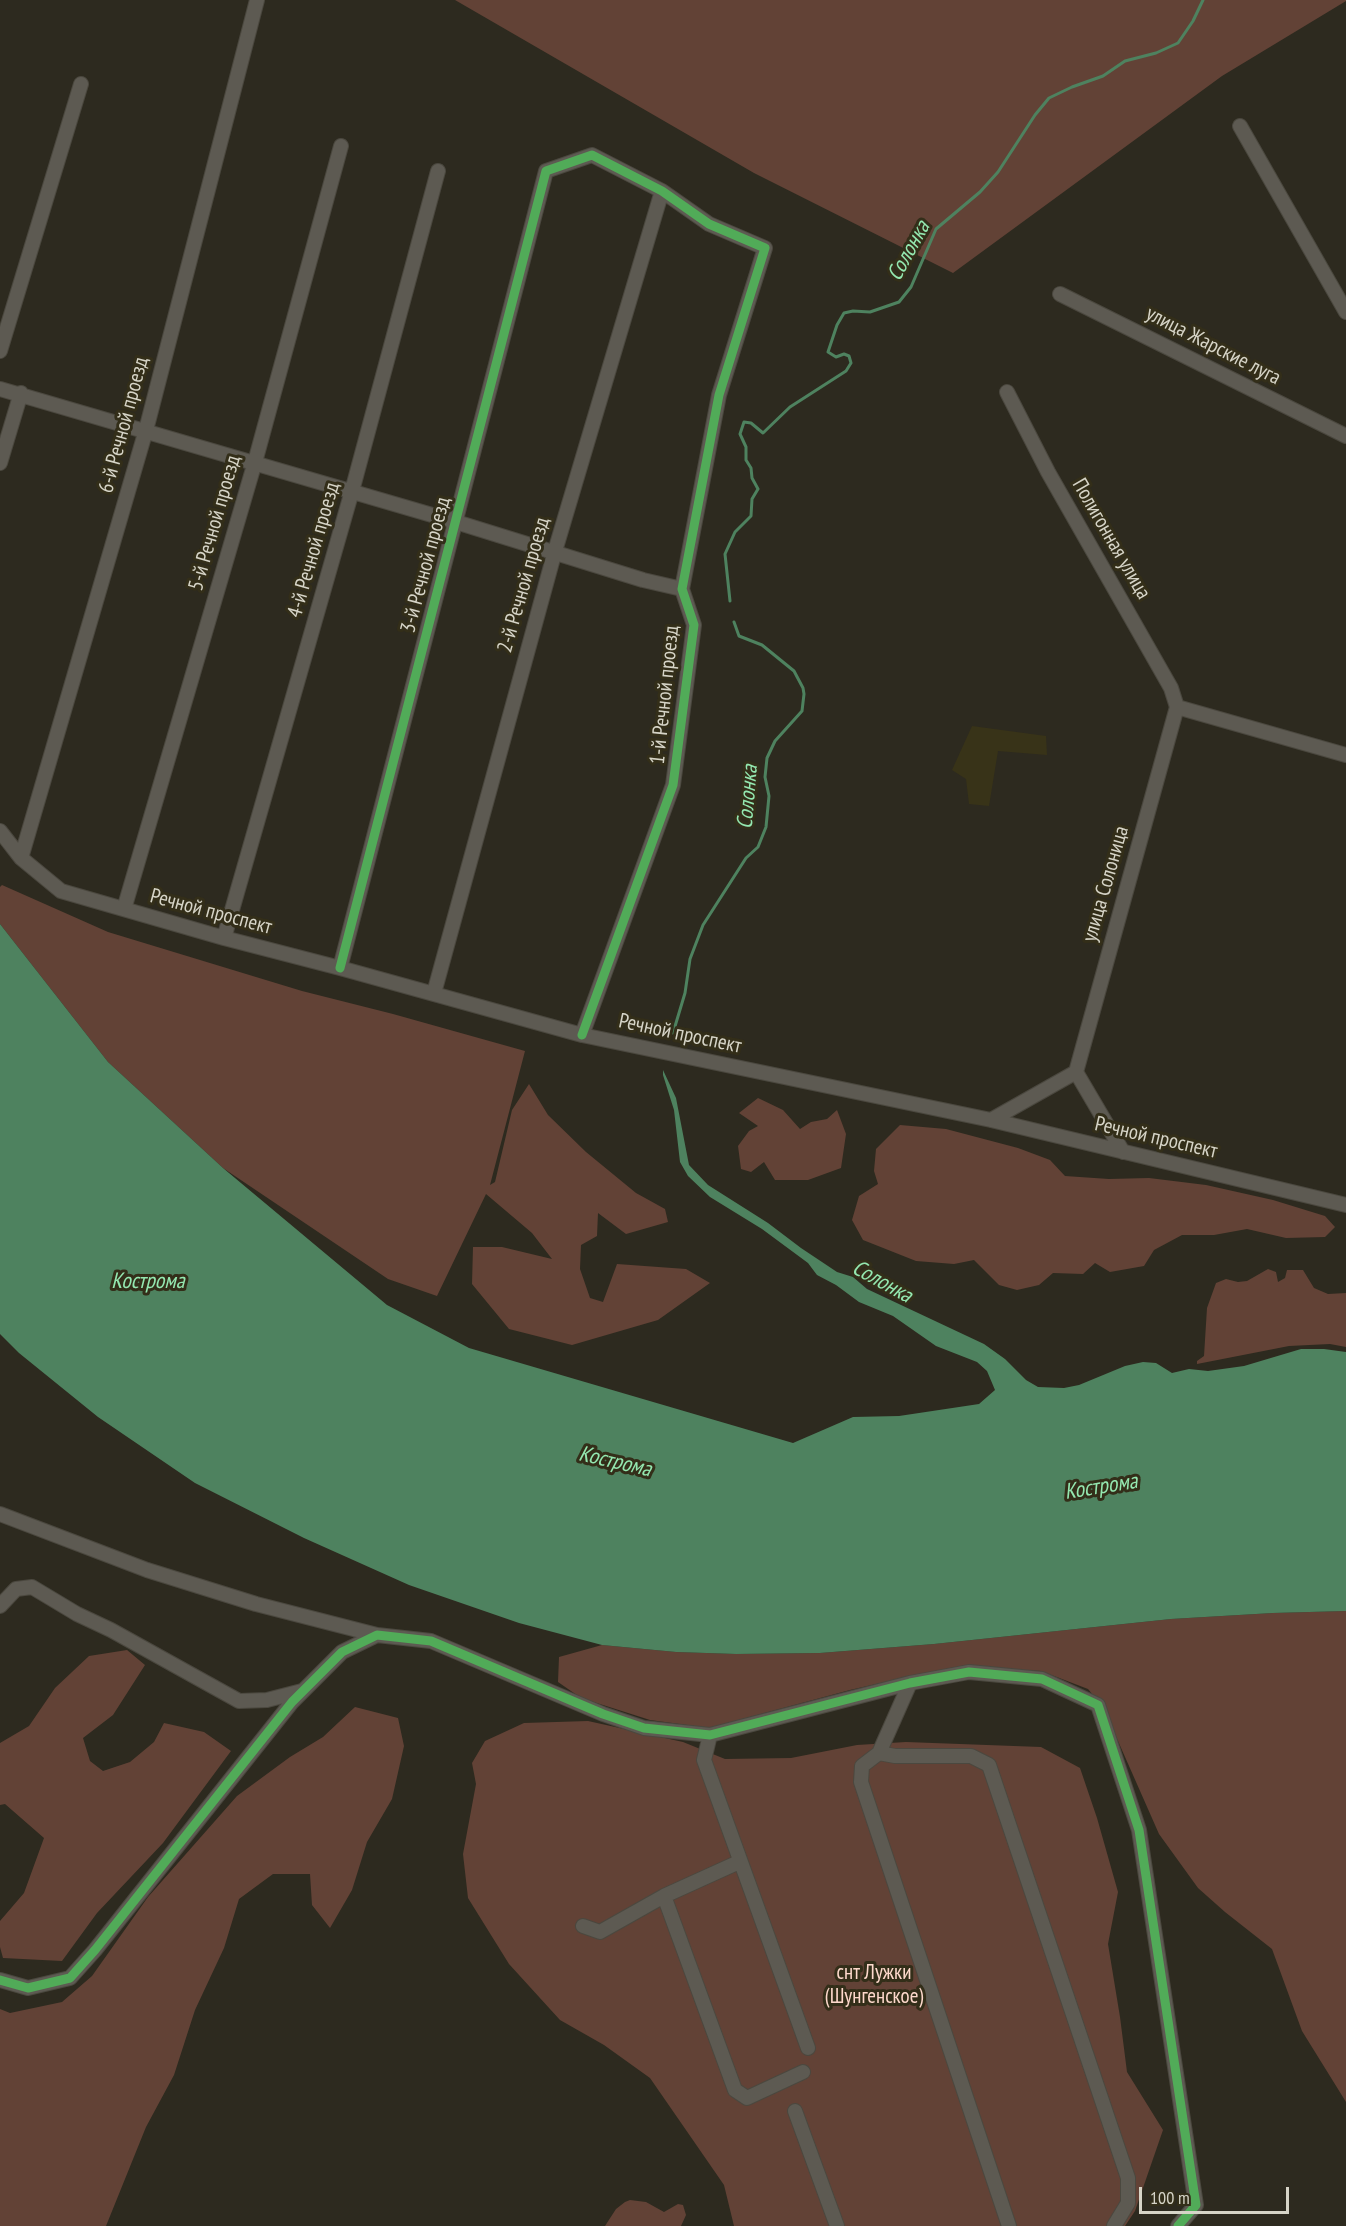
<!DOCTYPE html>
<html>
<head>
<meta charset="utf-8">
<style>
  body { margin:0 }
  #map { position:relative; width:1346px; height:2226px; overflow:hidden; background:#2d2a1f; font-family:"PT Sans Narrow",sans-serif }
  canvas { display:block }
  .scale { position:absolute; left:1139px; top:2187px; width:150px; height:27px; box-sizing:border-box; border:3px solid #d6d4c7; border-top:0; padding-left:8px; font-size:18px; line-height:21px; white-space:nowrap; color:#d6d4c7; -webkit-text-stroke:4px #332e19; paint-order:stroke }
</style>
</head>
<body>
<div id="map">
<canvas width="1346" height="2226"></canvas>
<div class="scale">100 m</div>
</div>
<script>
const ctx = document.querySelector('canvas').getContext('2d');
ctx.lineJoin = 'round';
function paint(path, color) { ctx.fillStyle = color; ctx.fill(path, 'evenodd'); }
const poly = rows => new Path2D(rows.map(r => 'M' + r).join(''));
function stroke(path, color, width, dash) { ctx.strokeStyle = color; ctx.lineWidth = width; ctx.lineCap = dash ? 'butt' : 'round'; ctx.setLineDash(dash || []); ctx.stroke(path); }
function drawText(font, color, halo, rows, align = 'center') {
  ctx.font = font + ' "PT Sans Narrow",sans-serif'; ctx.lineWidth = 6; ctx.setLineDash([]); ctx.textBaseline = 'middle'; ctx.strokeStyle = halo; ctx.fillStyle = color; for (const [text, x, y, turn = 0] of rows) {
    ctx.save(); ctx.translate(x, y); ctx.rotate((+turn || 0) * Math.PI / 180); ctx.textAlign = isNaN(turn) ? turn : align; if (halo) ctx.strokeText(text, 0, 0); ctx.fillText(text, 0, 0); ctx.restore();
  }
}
paint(poly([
  [972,726,1046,736,1047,755,998,751,989,806,969,804,966,779,952,770]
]), '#383318');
paint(poly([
  [455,0,1346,0,1346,1,1222,76,953,273,754,173],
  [2,885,108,932,302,991,393,1014,525,1051,490,1185,495,1182,512,1110,529,1084,548,1115,586,1152,636,1193,665,1209,668,1222,626,1234,598,1213,597,1236,581,1245,580,1269,590,1298,603,1302,617,1264,686,1269,710,1283,658,1320,572,1345,509,1329,472,1284,473,1247,502,1247,552,1259,532,1233,486,1194,437,1296,388,1279,223,1168,108,1062,0,924,0,887],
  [758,1098,783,1110,800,1129,811,1122,827,1119,837,1110,846,1134,841,1168,808,1180,775,1180,764,1162,751,1172,741,1169,738,1146,749,1131,758,1126,739,1113],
  [900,1125,946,1129,1018,1148,1050,1160,1065,1176,1109,1179,1149,1178,1206,1185,1273,1200,1325,1216,1335,1227,1325,1237,1286,1238,1247,1229,1214,1235,1182,1235,1154,1250,1144,1266,1110,1272,1095,1263,1083,1274,1053,1273,1039,1285,1017,1290,999,1285,974,1260,954,1264,916,1261,863,1240,852,1220,859,1196,878,1184,874,1171,876,1149],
  [1268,1269,1276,1272,1278,1282,1285,1278,1287,1270,1303,1270,1314,1288,1328,1294,1346,1293,1346,1347,1330,1344,1289,1346,1197,1364,1197,1361,1204,1356,1207,1308,1216,1283,1226,1279,1238,1282,1247,1281],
  [1346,1611,1346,2102,1302,2031,1272,1949,1225,1912,1198,1888,1159,1834,1103,1707,1088,1689,1041,1671,969,1667,920,1674,850,1690,709,1728,650,1720,581,1698,558,1682,559,1657,602,1645,676,1652,736,1654,820,1653,934,1644,1171,1619,1273,1613],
  [127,1650,145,1665,113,1715,83,1738,90,1761,103,1771,130,1762,154,1742,164,1723,204,1732,231,1751,163,1843,97,1913,62,1961,3,1958,0,1947,0,1921,24,1893,44,1838,5,1804,0,1805,0,1743,29,1726,55,1688,89,1656],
  [355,1707,398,1718,404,1746,392,1799,367,1842,352,1890,330,1928,312,1905,310,1874,273,1874,239,1899,224,1948,195,2010,174,2075,146,2127,106,2226,0,2226,0,2009,10,2013,62,2002,92,1976,148,1897,237,1796,290,1757,323,1737],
  [588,1721,683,1742,725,1759,791,1758,857,1745,906,1742,1041,1747,1080,1768,1097,1818,1118,1892,1108,1944,1120,2017,1127,2072,1163,2130,1135,2211,1125,2226,734,2226,724,2185,650,2078,604,2045,560,2020,509,1964,468,1898,463,1854,476,1784,472,1763,485,1741,524,1723],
  [630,2200,646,2202,664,2212,678,2204,683,2205,686,2215,681,2226,605,2226,616,2209,625,2202]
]), '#624236');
paint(poly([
  [0,924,108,1062,223,1168,387,1305,469,1348,793,1443,853,1417,899,1416,979,1404,995,1390,987,1371,977,1362,936,1346,893,1316,859,1302,836,1285,817,1275,808,1263,762,1229,710,1197,688,1176,680,1162,674,1110,663,1075,663,1070,676,1098,689,1165,708,1185,768,1223,801,1248,837,1272,853,1277,867,1289,984,1344,1005,1359,1026,1380,1038,1387,1064,1388,1079,1385,1125,1366,1143,1362,1156,1363,1172,1373,1189,1369,1208,1371,1244,1366,1301,1349,1324,1349,1346,1352,1346,1611,1273,1613,1171,1619,934,1644,820,1653,736,1654,676,1652,602,1645,519,1623,409,1585,304,1538,195,1483,98,1417,19,1353,0,1334]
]), '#4e825f');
stroke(poly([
  [730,601,725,554,735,532,751,516,752,499,758,489,752,478,751,468,746,460,746,447,740,434,744,422,751,423,763,433,790,407,846,371,851,363,849,356,844,354,836,357,828,352,837,325,844,313,853,311,870,312,899,302,911,287,936,229,980,192,998,172,1035,115,1049,98,1072,87,1103,76,1125,61,1156,53,1178,43,1193,21,1203,0],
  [673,1033,685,993,690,959,703,925,746,858,758,847,766,827,769,796,765,777,767,758,775,741,802,711,804,694,803,688,794,671,762,645,739,636,734,622]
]), '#4e825f', 3);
const minor = poly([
  [1240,126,1346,312],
  [1060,294,1346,436],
  [0,351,81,84],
  [0,389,456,522,643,580,682,589],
  [1007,392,1048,472,1171,688,1177,707],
  [0,463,21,393],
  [1177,707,1346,755],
  [0,831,21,858,61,891,224,938,340,968,582,1035,991,1120,1346,1205],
  [21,858,146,430,257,0],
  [124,909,255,462,341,146],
  [224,938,352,491,438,171],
  [340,968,546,171,592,155,662,191,709,224,765,248,719,395,682,589,694,625,673,785,582,1035],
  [434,993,555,551,662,191],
  [1076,1072,1177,707],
  [1076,1072,1123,1152],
  [991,1120,1076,1072],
  [0,1514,147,1570,256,1604,377,1635],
  [0,1606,16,1589,32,1587,77,1614,111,1630,239,1701,267,1700,302,1691],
  [910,1683,879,1753,862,1766,861,1782,1009,2226],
  [710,1735,704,1760,808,2048],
  [879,1753,895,1756,971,1756,989,1765,1128,2178,1128,2203,1114,2226],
  [739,1862,664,1896,735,2090,747,2098,803,2072],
  [583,1926,600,1932,664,1896],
  [0,1980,28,1988,70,1978,95,1950,292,1702,342,1652,377,1635,431,1641,603,1714,644,1728,710,1735,910,1683,969,1672,1042,1679,1098,1705,1139,1830,1196,2205,1178,2226],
  [795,2111,837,2226]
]);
stroke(minor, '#4b483f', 16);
stroke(minor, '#5d5a52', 14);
stroke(poly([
  [340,968,546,171,592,155,662,191,709,224,765,248,719,395,682,589,694,625,673,785,582,1035],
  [0,1980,28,1988,70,1978,95,1950,292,1702,342,1652,377,1635,431,1641,603,1714,644,1728,710,1735,910,1683,969,1672,1042,1679,1098,1705,1139,1830,1196,2205,1178,2226]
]), '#51ab58', 9);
drawText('21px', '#d6d4c7', '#332e19', [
  ["улица Жарские луга",1213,346,27],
  ["6-й Речной проезд",124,425,-75],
  ["5-й Речной проезд",215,523,-74],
  ["Полигонная улица",1111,539,60],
  ["4-й Речной проезд",314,550,-74],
  ["3-й Речной проезд",426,565,-75],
  ["2-й Речной проезд",524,585,-74],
  ["1-й Речной проезд",665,695,-84],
  ["улица Солоница",1106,884,-74],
  ["Речной проспект",211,912,15],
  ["Речной проспект",680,1034,12],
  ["Речной проспект",1156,1138,13]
]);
drawText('21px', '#fed9cc', '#332e19', [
  ["снт Лужки",874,1973],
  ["(Шунгенское)",874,1997]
]);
drawText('italic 22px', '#94e8b0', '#332e19', [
  ["Солонка",909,251,-61],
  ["Солонка",748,797,-85],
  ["Кострома",148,1282],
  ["Солонка",882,1282,29],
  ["Кострома",615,1462,13],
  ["Кострома",1101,1487,-9]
]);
</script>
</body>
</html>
